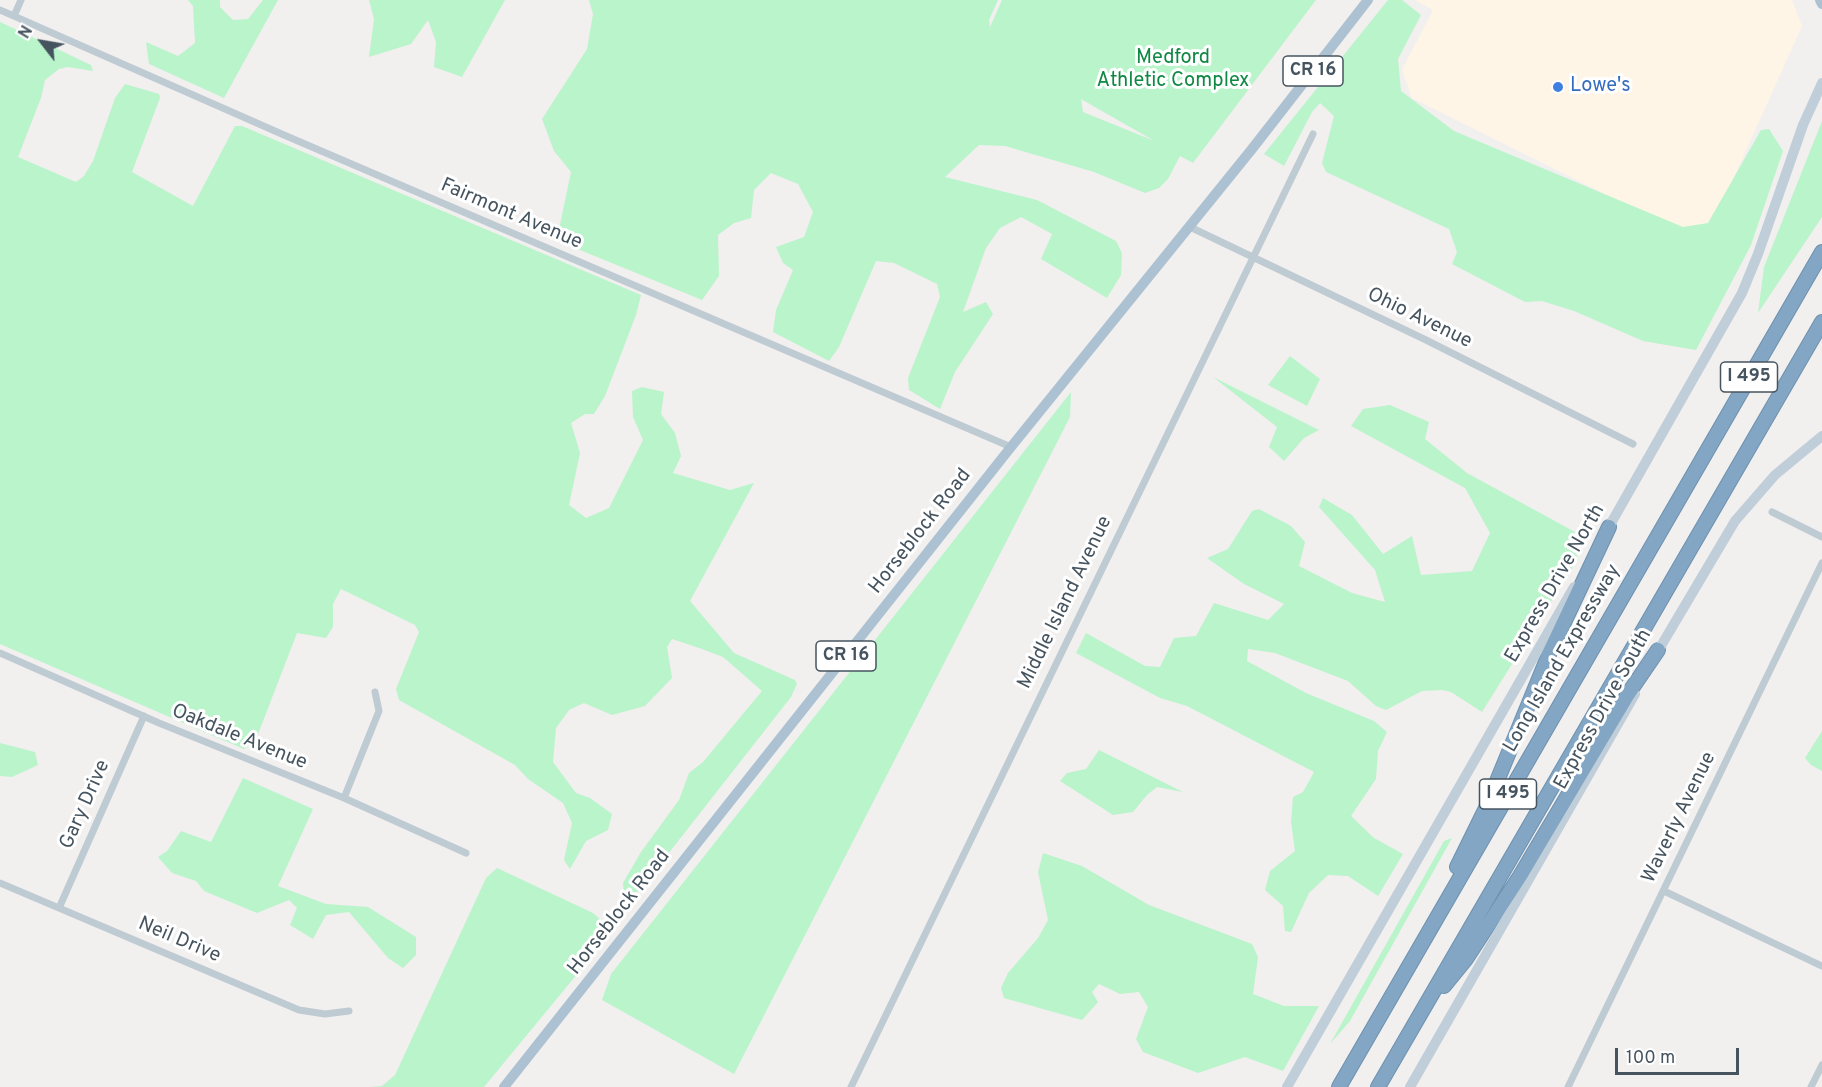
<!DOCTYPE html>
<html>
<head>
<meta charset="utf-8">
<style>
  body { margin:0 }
  #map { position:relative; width:1822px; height:1087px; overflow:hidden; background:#f2efef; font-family:Overpass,sans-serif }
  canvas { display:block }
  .north { position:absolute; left:12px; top:12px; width:60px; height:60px; -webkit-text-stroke:4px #fff; paint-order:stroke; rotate:301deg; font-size:16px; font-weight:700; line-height:24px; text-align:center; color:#45545f }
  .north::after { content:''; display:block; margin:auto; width:21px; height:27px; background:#45545f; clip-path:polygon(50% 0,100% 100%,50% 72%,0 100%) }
  .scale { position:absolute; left:1615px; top:1048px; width:124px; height:27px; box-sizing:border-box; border:3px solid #45545f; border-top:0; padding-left:8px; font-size:18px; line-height:21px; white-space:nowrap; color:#45545f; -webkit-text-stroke:4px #fff; paint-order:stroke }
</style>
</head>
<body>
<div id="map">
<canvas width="1822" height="1087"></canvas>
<div class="north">N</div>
<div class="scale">100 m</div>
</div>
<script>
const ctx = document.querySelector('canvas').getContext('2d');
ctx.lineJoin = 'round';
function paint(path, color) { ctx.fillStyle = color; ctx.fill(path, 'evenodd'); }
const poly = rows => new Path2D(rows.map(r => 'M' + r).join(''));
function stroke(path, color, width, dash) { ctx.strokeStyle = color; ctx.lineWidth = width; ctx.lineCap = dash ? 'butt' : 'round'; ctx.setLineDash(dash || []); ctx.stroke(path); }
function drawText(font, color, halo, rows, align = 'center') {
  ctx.font = font + ' Overpass,sans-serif'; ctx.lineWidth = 6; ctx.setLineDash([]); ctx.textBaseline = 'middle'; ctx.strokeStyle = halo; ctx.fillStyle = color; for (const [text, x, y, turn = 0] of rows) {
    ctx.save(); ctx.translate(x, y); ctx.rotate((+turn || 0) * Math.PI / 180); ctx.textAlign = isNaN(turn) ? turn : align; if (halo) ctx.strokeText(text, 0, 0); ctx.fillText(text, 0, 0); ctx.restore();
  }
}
paint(poly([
  [1415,0,1792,0,1802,26,1712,226,1681,232,1412,98,1402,70,1433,10]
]), '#fef5e7');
paint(poly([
  [188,0,220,0,220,7,233,20,248,19,263,0,278,0,224,98,149,64,146,42,178,56,195,43,193,6],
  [369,0,505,0,462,77,434,67,436,42,428,20,411,44,369,57,374,19],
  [589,0,998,0,989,20,990,27,1002,0,1316,0,1193,163,1180,156,1168,179,1159,188,1145,193,1094,172,1005,146,979,145,945,177,1037,200,1116,241,1122,253,1121,275,1107,298,1041,259,1052,234,1021,217,1000,228,986,248,963,312,986,302,993,314,955,372,940,409,909,390,908,378,940,297,937,284,894,263,876,261,839,347,829,361,773,332,776,310,793,270,783,263,776,247,804,237,813,212,798,184,771,173,754,190,751,218,734,223,718,235,719,276,702,300,563,243,558,234,571,172,554,151,542,119,587,49,593,14],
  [1081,99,1151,139,1152,140,1083,112],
  [1388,0,1402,0,1421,15,1398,59,1401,91,1454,131,1683,227,1708,223,1761,130,1769,129,1783,151,1751,245,1696,350,1643,341,1574,311,1542,301,1525,302,1452,264,1457,252,1449,229,1326,172,1322,163,1334,116,1320,103,1312,112,1284,166,1264,154],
  [0,22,91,65,93,71,68,67,59,69,45,80,41,98,18,157,76,182,84,176,93,161,115,98,125,84,159,94,160,98,132,172,193,206,235,126,242,126,641,295,636,315,605,396,594,414,585,414,571,423,580,453,569,505,586,518,609,508,643,440,633,417,632,391,642,387,664,392,661,414,675,433,681,456,673,473,730,490,754,483,690,601,734,653,795,680,797,684,791,697,639,891,624,896,623,883,641,852,679,800,689,773,703,762,762,691,723,657,702,649,672,639,667,647,672,678,645,706,612,715,584,703,569,710,556,728,553,762,576,793,590,798,612,814,608,830,586,841,570,869,564,860,572,823,563,803,528,779,515,765,399,700,396,689,419,632,415,625,341,589,333,604,333,627,326,638,297,633,255,742,244,749,0,644],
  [1822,121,1822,217,1758,313,1764,267],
  [1290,356,1320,379,1307,406,1268,385],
  [1213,377,1319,430,1304,438,1284,461,1269,447,1277,427],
  [1071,392,1070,417,734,1074,602,1000,611,974],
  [1390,405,1429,422,1425,439,1467,473,1575,532,1577,560,1482,712,1451,692,1442,690,1422,691,1386,710,1376,706,1348,681,1275,653,1248,649,1247,661,1306,693,1374,721,1387,732,1378,751,1376,779,1351,816,1374,838,1403,854,1378,896,1348,876,1328,875,1309,893,1291,932,1285,931,1283,906,1265,890,1270,871,1295,851,1291,822,1293,797,1303,792,1314,772,1187,706,1160,698,1076,653,1086,633,1145,666,1160,667,1174,638,1196,636,1214,603,1268,620,1284,604,1244,584,1207,558,1228,549,1252,511,1259,509,1291,526,1305,542,1299,566,1352,593,1385,602,1375,570,1319,507,1323,498,1352,515,1383,554,1412,536,1421,575,1472,571,1490,533,1465,488,1351,426,1363,409],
  [1822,731,1822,771,1811,765,1805,758],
  [0,743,35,752,38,765,12,777,0,776],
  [1099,750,1183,792,1157,787,1147,795,1133,812,1113,815,1060,781,1067,773,1086,769],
  [243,778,313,809,278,886,326,904,368,907,416,937,416,955,403,968,388,958,349,912,326,915,313,939,290,925,297,908,289,900,257,913,204,891,196,881,172,873,158,857,167,851,181,831,211,842],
  [1452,838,1350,1021,1330,1044,1444,841],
  [1043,853,1082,866,1149,905,1252,944,1258,957,1253,994,1284,1006,1319,1006,1283,1071,1245,1057,1198,1073,1143,1052,1136,1039,1148,1007,1139,992,1120,994,1099,984,1092,992,1098,1002,1082,1020,1004,998,1001,988,1008,973,1038,938,1048,920,1038,872],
  [497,868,593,913,602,921,606,939,484,1087,369,1087,382,1086,395,1075,486,878]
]), '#b9f4cb');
const highway = poly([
  [1457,867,1486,808,1550,652,1609,527],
  [1444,986,1466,959,1520,876,1628,694,1658,650],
  [1339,1087,1822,252],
  [1378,1087,1822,322]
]);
stroke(highway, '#6d91af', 16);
stroke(poly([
  [0,10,284,135,1011,447],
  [14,16,21,0],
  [1190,227,1424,339,1633,444],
  [1772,512,1822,537],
  [0,653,159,723,344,798,466,853],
  [344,798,379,711,375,692],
  [0,883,299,1010,325,1014,349,1011],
  [1664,891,1822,966],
  [59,908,144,716],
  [851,1087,1313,134],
  [1568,1087,1822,563],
  [1811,1087,1822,1065]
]), '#becbd3', 7);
stroke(poly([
  [1606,532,1742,293,1758,254,1803,125,1822,83],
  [1655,656,1735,521,1775,475,1822,436],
  [1287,1087,1574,587],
  [1410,1087,1635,694]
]), '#c0ceda', 10);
stroke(poly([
  [1820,0,1822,4],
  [504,1087,1011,447,1252,149,1368,0]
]), '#acc1d1', 10);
stroke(highway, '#82a6c3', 14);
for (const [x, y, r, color] of [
  [1558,87,6,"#3f7fe0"]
]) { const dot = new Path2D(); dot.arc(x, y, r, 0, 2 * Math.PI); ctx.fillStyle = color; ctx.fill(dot); stroke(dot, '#fff', 2); }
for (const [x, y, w] of [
  [1313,71,60],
  [1749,377,57],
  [846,656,60],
  [1508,794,57]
]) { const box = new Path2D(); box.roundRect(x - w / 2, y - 15, w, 30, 4.5); ctx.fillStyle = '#fff'; ctx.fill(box); stroke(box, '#45545f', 1.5); }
drawText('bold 18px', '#45545f', null, [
  ["CR 16",1313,71],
  ["I 495",1749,377],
  ["CR 16",846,656],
  ["I 495",1508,794]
]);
drawText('20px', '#0e8842', '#fff', [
  ["Medford",1173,59],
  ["Athletic Complex",1173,82]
]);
drawText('20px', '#366cbe', '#fff', [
  ["Lowe's",1570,87]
], 'left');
drawText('20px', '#45545f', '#fff', [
  ["Fairmont Avenue",511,215,23],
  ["Ohio Avenue",1419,319,26],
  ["Horseblock Road",921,532,-52],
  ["Express Drive North",1556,584,-60],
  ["Middle Island Avenue",1066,603,-64],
  ["Long Island Expressway",1563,659,-60],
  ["Express Drive South",1604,710,-61],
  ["Oakdale Avenue",239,738,22],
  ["Gary Drive",86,805,-66],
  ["Waverly Avenue",1680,818,-64],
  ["Horseblock Road",620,913,-52],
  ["Neil Drive",179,941,23]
]);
</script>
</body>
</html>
